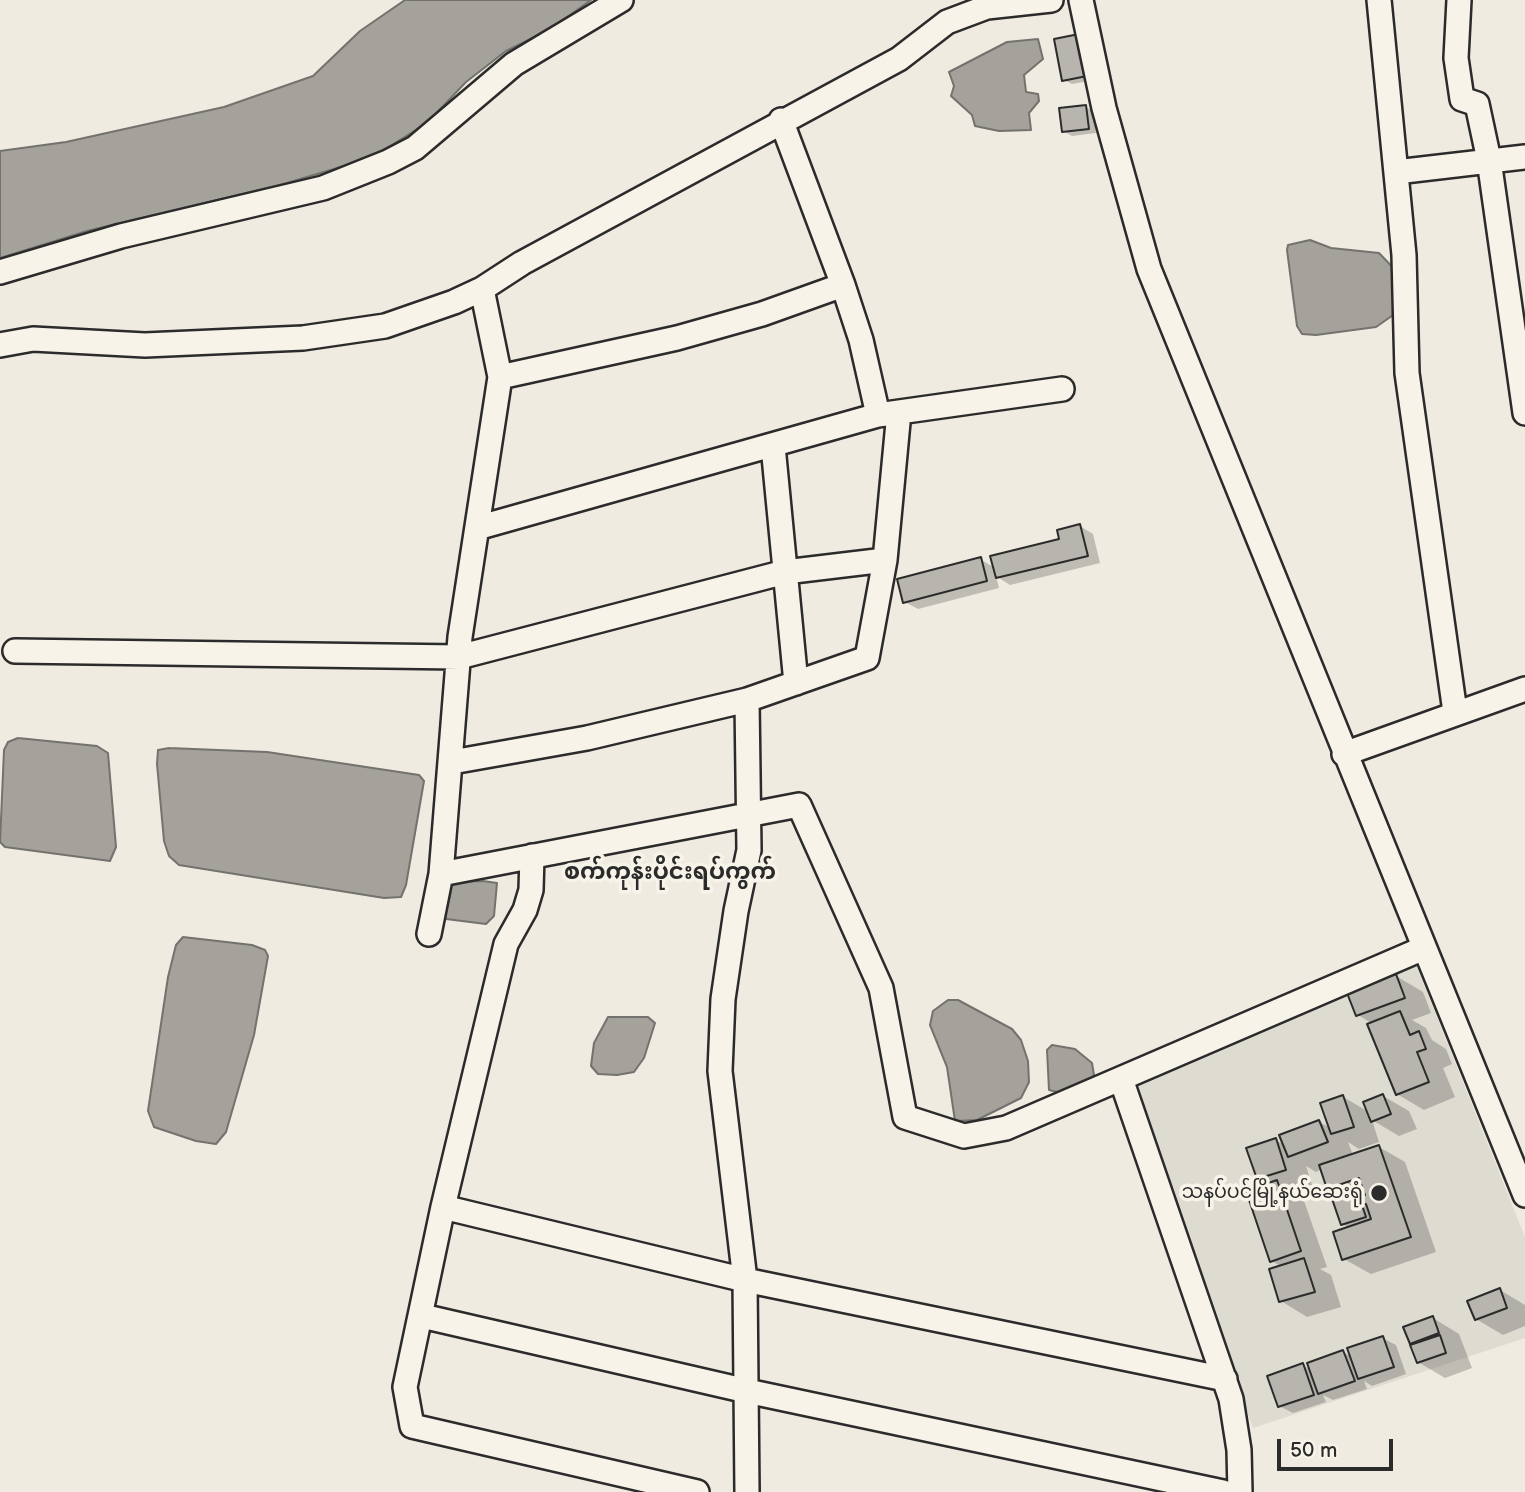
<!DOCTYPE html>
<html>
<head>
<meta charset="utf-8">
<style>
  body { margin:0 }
  #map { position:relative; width:1525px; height:1492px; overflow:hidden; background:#efebe0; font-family:"Balsamiq Sans",sans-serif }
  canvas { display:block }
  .scale { position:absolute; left:1277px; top:1439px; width:116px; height:32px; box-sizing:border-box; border:4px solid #2b2b2b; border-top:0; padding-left:9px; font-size:21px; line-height:24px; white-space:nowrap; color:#2b2b2b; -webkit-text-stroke:5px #f7f3e8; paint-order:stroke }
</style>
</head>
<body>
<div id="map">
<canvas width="1525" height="1492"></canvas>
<div class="scale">50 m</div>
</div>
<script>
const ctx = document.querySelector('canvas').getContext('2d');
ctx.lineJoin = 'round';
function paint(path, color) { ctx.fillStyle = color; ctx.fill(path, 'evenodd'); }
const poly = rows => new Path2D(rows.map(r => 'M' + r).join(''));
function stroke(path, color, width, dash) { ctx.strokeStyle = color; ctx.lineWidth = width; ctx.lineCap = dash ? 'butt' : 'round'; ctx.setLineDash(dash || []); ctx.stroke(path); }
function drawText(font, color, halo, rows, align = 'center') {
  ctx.font = font + ' "Balsamiq Sans","Noto Sans Myanmar",sans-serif'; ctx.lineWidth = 7; ctx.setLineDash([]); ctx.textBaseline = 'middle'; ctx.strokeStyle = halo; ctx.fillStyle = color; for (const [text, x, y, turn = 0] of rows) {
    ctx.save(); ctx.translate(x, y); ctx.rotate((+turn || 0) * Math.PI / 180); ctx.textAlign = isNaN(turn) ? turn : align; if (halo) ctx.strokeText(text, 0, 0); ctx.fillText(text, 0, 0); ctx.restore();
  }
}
paint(poly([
  [1414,960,1525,1237,1525,1338,1253,1428,1130,1083]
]), '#dedbd1');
const water = poly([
  [405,0,591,0,549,30,506,51,466,82,427,123,371,158,280,185,87,231,0,258,0,151,66,142,224,107,313,76,360,31,405,0],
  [1038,39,1043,59,1024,75,1026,92,1038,94,1039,101,1029,113,1031,130,999,131,975,126,972,115,951,96,954,86,949,72,1007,42,1038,39],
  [1310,240,1331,248,1379,253,1401,276,1399,311,1376,327,1316,335,1302,334,1297,326,1287,250,1288,245,1310,240],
  [18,738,97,746,108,753,116,847,110,861,5,847,0,842,4,750,8,742,18,738],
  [169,748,267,752,419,775,424,781,406,885,401,897,384,898,179,865,169,856,164,841,157,764,158,750,169,748],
  [483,881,497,883,494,916,486,924,446,919,442,905,451,882,483,881],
  [183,937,252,945,265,950,268,956,254,1035,226,1132,216,1144,196,1141,154,1127,148,1111,168,977,176,945,183,937],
  [948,1000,958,1000,1012,1029,1021,1040,1028,1061,1029,1082,1021,1098,977,1120,955,1121,947,1067,930,1025,933,1011,948,1000],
  [608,1017,648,1017,655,1023,644,1058,634,1072,617,1075,598,1074,591,1066,594,1043,608,1017],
  [1052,1045,1075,1049,1092,1063,1094,1075,1087,1083,1061,1093,1049,1090,1047,1050,1052,1045]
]);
paint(water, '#a4a29a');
stroke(water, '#74726e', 2);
paint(poly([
  [1087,41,1095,80,1072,84,1064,80],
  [1086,107,1094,112,1096,133,1072,136,1063,131],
  [1080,526,1093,534,1100,563,1010,585,996,576,999,588,918,609,905,602,980,559,995,568,1061,540],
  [1396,976,1423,992,1431,1013,1412,1020,1426,1028,1432,1040,1446,1049,1452,1064,1443,1068,1455,1097,1424,1110,1397,1094,1373,1024,1358,1015],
  [1383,1096,1409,1111,1417,1129,1399,1136,1372,1120,1379,1142,1359,1149,1348,1142,1353,1155,1379,1147,1405,1162,1436,1252,1371,1274,1344,1259,1350,1228,1342,1224,1336,1192,1329,1188,1322,1169,1316,1172,1306,1166,1312,1185,1292,1191,1303,1198,1327,1267,1320,1269,1331,1275,1341,1307,1307,1317,1281,1301,1282,1267,1272,1261,1270,1185,1259,1178,1275,1140,1285,1145,1319,1122,1331,1128,1343,1097,1369,1112],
  [1500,1290,1525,1305,1525,1326,1503,1335,1476,1319],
  [1433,1318,1459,1334,1472,1368,1445,1378,1418,1362,1405,1328],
  [1382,1338,1396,1345,1406,1374,1372,1386,1364,1381,1367,1389,1333,1400,1323,1395,1326,1402,1293,1413,1279,1406,1303,1365,1312,1371,1343,1352,1352,1357]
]), '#0003');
const building = poly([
  [1079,34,1087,76,1062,81,1054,39,1079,34],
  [1086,105,1089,129,1062,132,1059,108,1086,105],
  [1080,524,1088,556,996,578,990,556,1059,539,1057,530,1080,524],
  [981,557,987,581,903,603,897,579,981,557],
  [1396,974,1405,998,1356,1016,1347,993,1396,974],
  [1400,1011,1410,1035,1419,1031,1426,1049,1417,1052,1429,1082,1396,1095,1367,1024,1400,1011],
  [1383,1094,1391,1114,1371,1122,1363,1102,1383,1094],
  [1343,1095,1354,1127,1331,1134,1320,1103,1343,1095],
  [1319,1120,1328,1142,1288,1157,1279,1135,1319,1120],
  [1276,1138,1286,1170,1257,1179,1246,1148,1276,1138],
  [1379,1145,1411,1237,1342,1260,1333,1232,1371,1219,1366,1204,1362,1205,1366,1217,1341,1225,1330,1193,1354,1184,1359,1197,1365,1195,1359,1178,1327,1189,1319,1165,1379,1145],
  [1277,1180,1301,1251,1270,1262,1246,1191,1277,1180],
  [1304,1258,1315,1292,1279,1302,1269,1269,1304,1258],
  [1500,1288,1507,1308,1475,1320,1467,1301,1500,1288],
  [1433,1316,1439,1333,1410,1344,1403,1327,1433,1316],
  [1440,1335,1446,1353,1417,1363,1410,1345,1440,1335],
  [1383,1336,1394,1367,1358,1379,1347,1348,1383,1336],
  [1343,1350,1355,1381,1318,1394,1307,1363,1343,1350],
  [1303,1363,1314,1395,1278,1407,1267,1376,1303,1363]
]);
paint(building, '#b8b5ae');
stroke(building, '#2b2b2b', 2);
const minor = poly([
  [1081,0,1104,108,1149,269,1525,1195],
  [1379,0,1404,255,1407,373,1455,712],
  [1459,0,1456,58,1462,99,1477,104,1489,160,1525,413],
  [781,120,843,285,861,340,878,415],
  [1396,172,1525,157],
  [0,272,121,236,323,188,388,162,415,148,514,64,621,0],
  [0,345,33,339,145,345,303,338,385,326,454,302,482,289,522,263,899,59,947,22,987,7,1051,0],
  [500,377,677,338,762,314,843,285],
  [773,446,796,683],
  [477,528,878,415,1062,389],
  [15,651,459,657,785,572,885,560],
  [1344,754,1525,689],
  [452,762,587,738,747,700,867,658,885,560,899,412],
  [532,856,531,890,525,910,506,944,443,1207,405,1387,412,1426,697,1492],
  [441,874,799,805,881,988,905,1117,964,1136,1006,1128,1424,948],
  [429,934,441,874,460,637,500,377,482,289],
  [1121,1079,1231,1399,1239,1450,1240,1492],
  [443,1207,745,1280,1225,1379],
  [422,1316,747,1391,1223,1492],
  [747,1492,745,1280,720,1071,723,999,736,911,749,850,747,700]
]);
stroke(minor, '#2b2b2b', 28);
stroke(minor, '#f7f3e8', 23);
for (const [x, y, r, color] of [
  [1379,1193,9,"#2b2b2b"]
]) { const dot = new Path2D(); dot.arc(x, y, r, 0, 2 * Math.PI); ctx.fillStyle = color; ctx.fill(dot); stroke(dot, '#f7f3e8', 2.5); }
drawText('19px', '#2b2b2b', '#f7f3e8', [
  ["သနပ်ပင်မြို့နယ်ဆေးရုံ",1363,1193]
], 'right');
drawText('bold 23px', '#2b2b2b', '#f7f3e8', [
  ["စက်ကုန်းပိုင်းရပ်ကွက်",670,873]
]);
</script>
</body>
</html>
